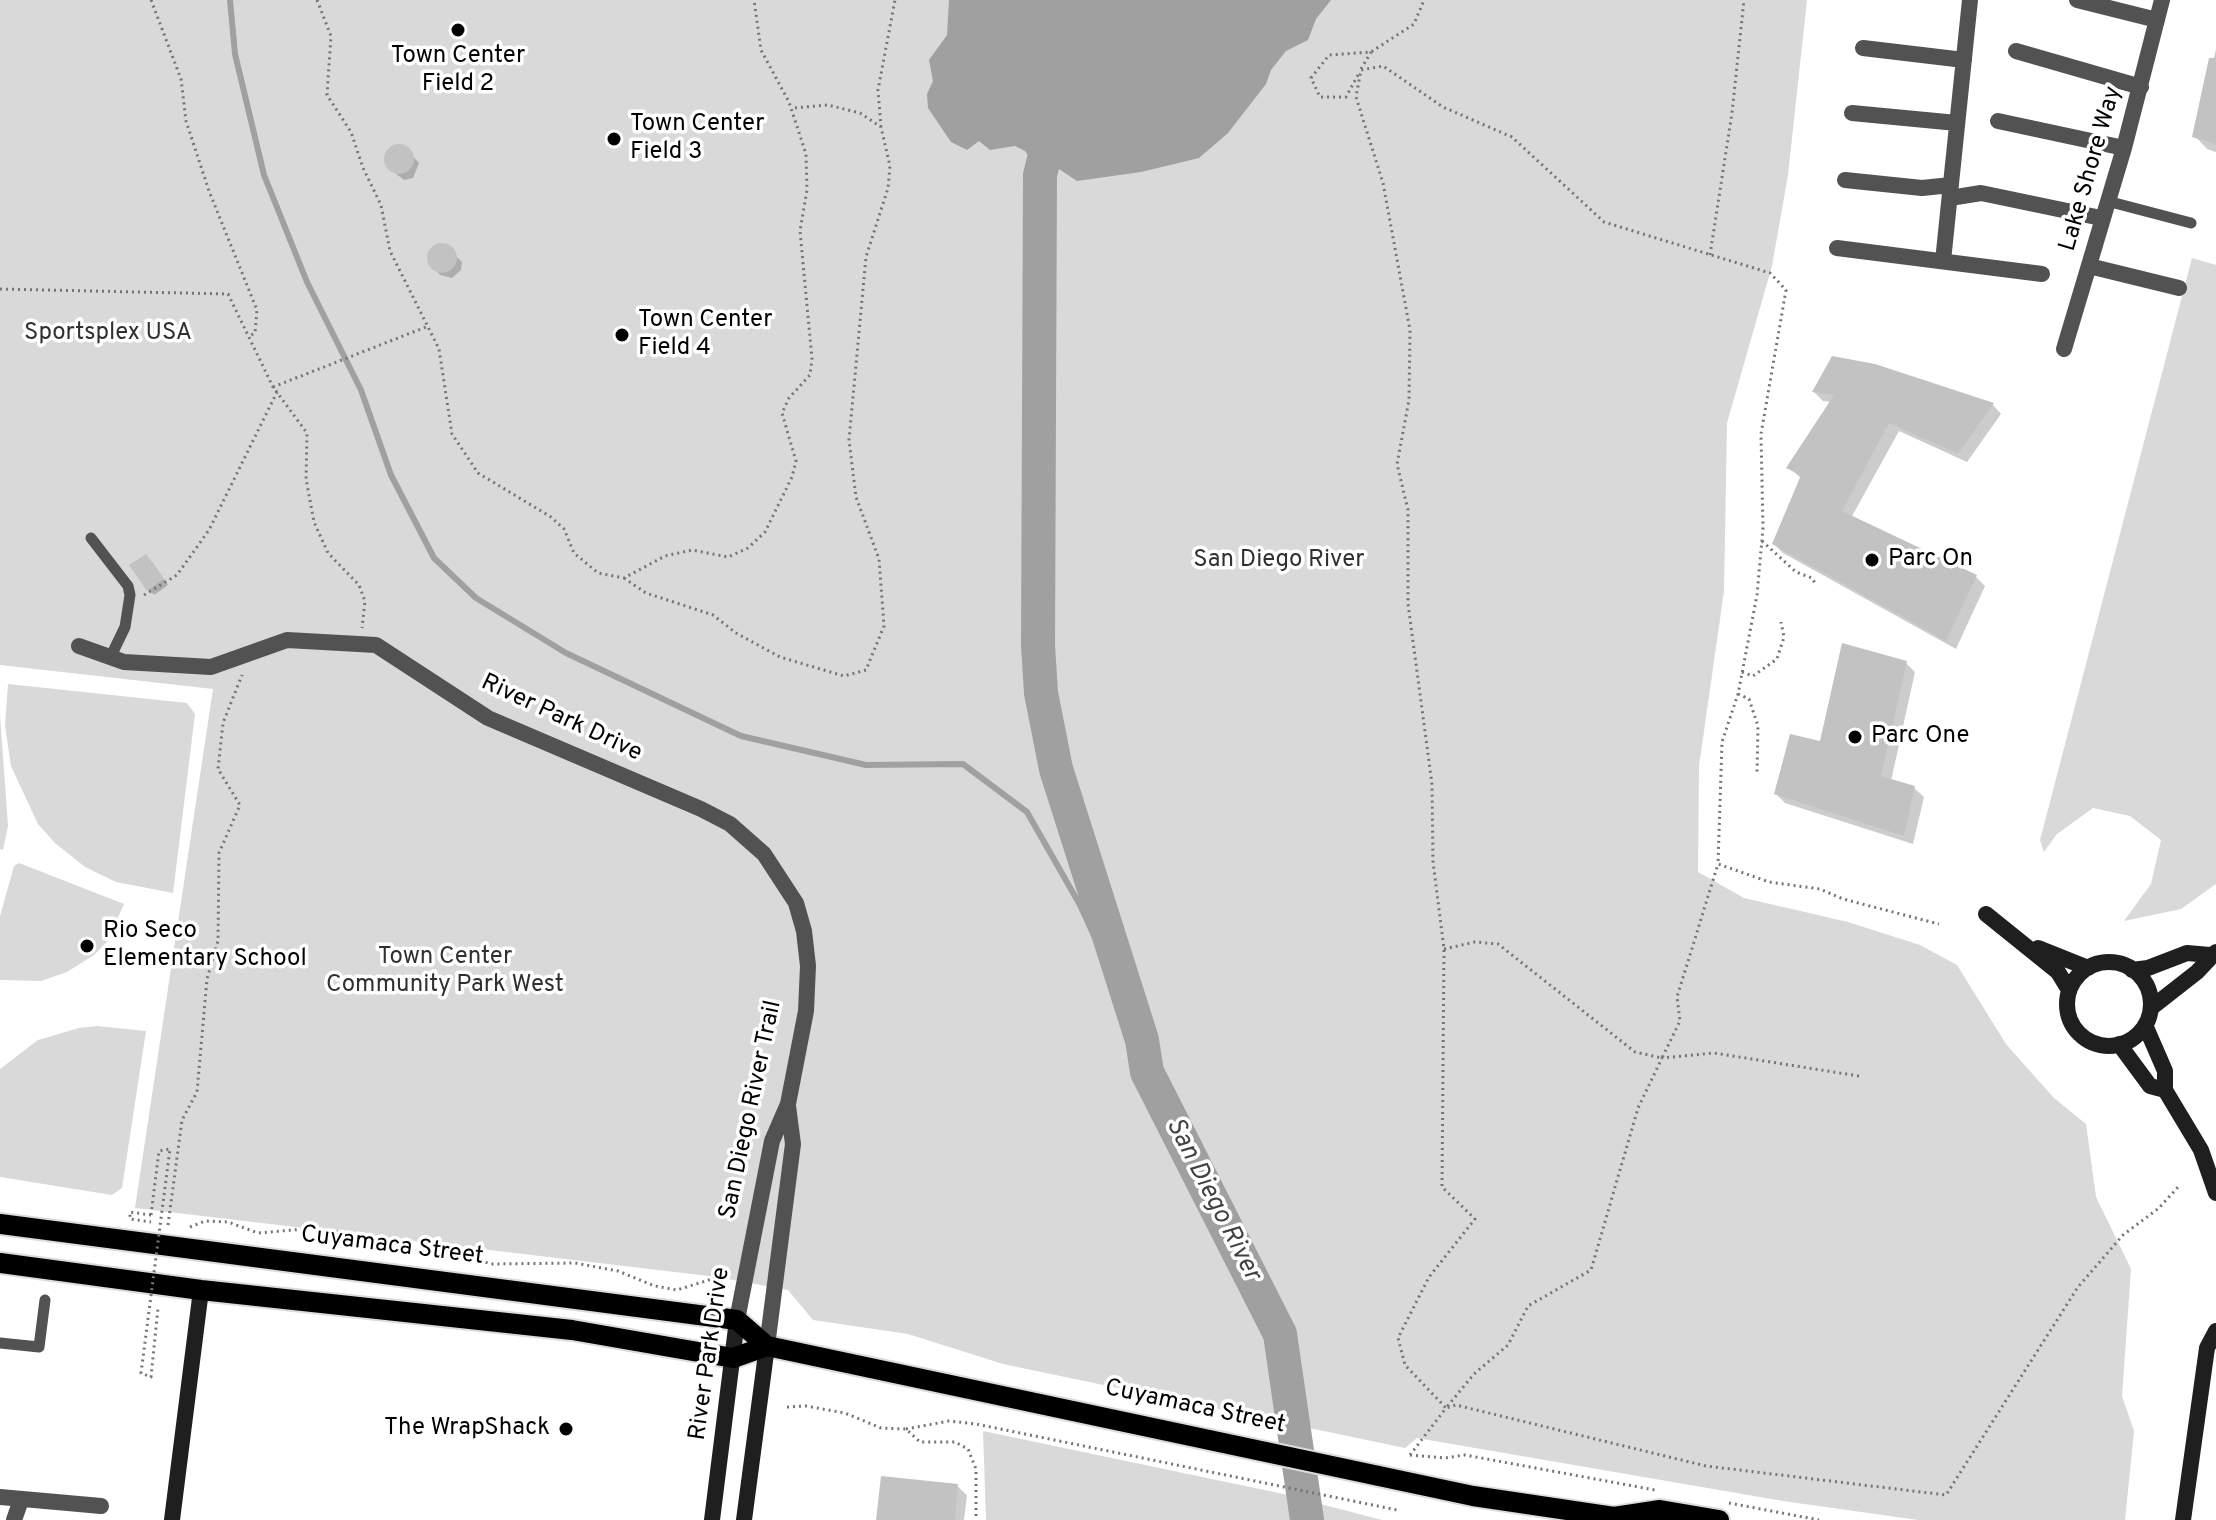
<!DOCTYPE html>
<html>
<head>
<meta charset="utf-8">
<style>
  body { margin:0 }
  canvas { display:block; background:#fff }
</style>
</head>
<body>
<canvas width="2216" height="1520"></canvas>
<script>
const ctx = document.querySelector('canvas').getContext('2d');
ctx.lineJoin = 'round';
function paint(path, color) { ctx.fillStyle = color; ctx.fill(path, 'evenodd'); }
const poly = rows => new Path2D(rows.map(r => 'M' + r).join(''));
function stroke(path, color, width, dash) { ctx.strokeStyle = color; ctx.lineWidth = width; ctx.lineCap = dash ? 'butt' : 'round'; ctx.setLineDash(dash || []); ctx.stroke(path); }
function drawText(font, color, halo, rows, align = 'center') {
  ctx.font = font + ' Overpass,sans-serif'; ctx.lineWidth = 7; ctx.setLineDash([]); ctx.textBaseline = 'middle'; ctx.strokeStyle = halo; ctx.fillStyle = color; for (const [text, x, y, turn = 0] of rows) {
    ctx.save(); ctx.translate(x, y); ctx.rotate((+turn || 0) * Math.PI / 180); ctx.textAlign = isNaN(turn) ? turn : align; if (halo) ctx.strokeText(text, 0, 0); ctx.fillText(text, 0, 0); ctx.restore();
  }
}
paint(poly([
  [0,0,1807,0,1788,175,1772,266,1727,423,1724,591,1699,766,1698,872,1744,898,1848,922,1920,945,1957,965,2006,1044,2054,1098,2086,1124,2096,1197,2131,1269,2122,1396,2134,1431,2125,1520,1918,1520,1783,1501,1417,1438,1405,1448,1003,1364,908,1334,813,1320,788,1290,717,1277,135,1208,213,689,0,665],
  [2192,258,2216,265,2216,884,2181,909,2124,921,2151,884,2161,840,2130,816,2093,808,2057,834,2044,852,2040,840],
  [8,684,187,703,195,714,173,893,116,882,85,867,55,843,38,824,11,766,5,726],
  [0,715,8,826,3,850,0,849],
  [19,863,124,904,106,943,94,955,67,972,41,981,0,980,0,916,14,866],
  [97,1026,146,1031,122,1188,112,1195,0,1177,0,1069,38,1040,79,1028],
  [983,1431,1293,1496,1297,1520,986,1520],
  [1317,1503,1382,1520,1320,1520]
]), '#d9d9d9');
paint(poly([
  [949,0,1331,0,1316,19,1308,40,1286,51,1271,70,1266,84,1228,133,1199,158,1141,172,1077,181,1050,163,1033,162,1025,151,1015,146,990,150,979,141,967,150,951,142,928,108,927,94,933,81,929,60,947,35]
]), '#a0a0a0');
paint(poly([
  [2216,49,2216,152,2207,149,2195,136],
  [396,146,404,147,419,163,413,178,404,180,390,169,387,155],
  [437,246,445,246,462,262,461,270,452,278,440,275,429,261,430,253],
  [1814,392,1993,405,2001,414,1967,462,1899,431,1851,518,1976,577,1985,586,1956,649,1783,553,1774,544,1802,479,1788,467,1832,402,1823,401],
  [152,562,168,585,154,595,149,589],
  [1906,663,1915,672,1891,781,1914,788,1924,797,1913,844,1785,803,1776,794],
  [957,1486,967,1495,964,1520,878,1520]
]), '#0003');
stroke(poly([
  [230,0,235,54,264,175,307,282,361,390,391,475,434,558,476,598,566,653,741,736,866,765,963,764,1027,812,1080,905,1142,1040]
]), '#a0a0a0', 6);
stroke(poly([
  [1054,119,1040,175,1038,645,1041,693,1056,769,1142,1040,1147,1072,1280,1334,1307,1520]
]), '#a0a0a0', 34);
paint(poly([
  [2209,58,2216,58,2216,144,2192,137],
  '384 159a15 15 0 1 1 30 0a15 15 0 1 1-30 0Z',
  '427 258a15 15 0 1 1 30 0a15 15 0 1 1-30 0Z',
  [1832,356,1875,364,1994,403,1958,454,1889,423,1842,511,1977,575,1946,641,1772,544,1801,475,1786,468,1834,395,1812,392],
  [146,554,164,579,147,591,129,565],
  [1842,643,1907,661,1881,776,1915,786,1904,836,1774,794,1790,734,1820,741],
  [881,1476,958,1484,955,1520,876,1520]
]), '#c2c2c2');
const primary = poly([
  [0,1224,737,1320,767,1346,1473,1496,1614,1517,1660,1510,1719,1520],
  [0,1263,201,1290,572,1330,733,1358,767,1346]
]);
stroke(primary, '#dbdbdb', 24);
stroke(poly([
  [151,0,181,79,186,121,209,191,257,310,255,333,248,337],
  [317,0,331,36,327,95,351,132,363,168,381,205,390,251,439,349,452,434,478,473,551,517,564,529,574,553,598,573,624,578,665,556,692,550,728,557,748,548,765,532,792,477,796,461,782,413,789,398,810,375,812,359,800,231,807,190,806,154,789,102,761,50,754,0],
  [1361,69,1371,52],
  [1358,75,1346,97,1320,97,1311,78,1329,55,1371,52,1414,24,1424,0],
  [881,127,878,90,895,0],
  [1710,255,1732,113,1744,0],
  [0,289,228,294,273,387,307,433,306,479,314,522,328,553,359,585,365,601,362,628],
  [273,387,426,327],
  [1762,541,1796,572,1812,578,1816,585],
  [624,578,646,593,713,615,736,633,780,657,844,676,866,670,884,626,879,559,856,497,849,440,866,257,888,188,890,166,881,127,860,113,828,105,793,108],
  [144,595,177,575,209,530,277,392],
  [1742,672,1753,676,1777,659,1784,637,1781,622],
  [1738,694,1749,699,1758,726,1757,773],
  [1444,949,1475,942,1498,944,1635,1052,1662,1058,1680,1021,1677,997,1718,864],
  [1859,1076,1714,1053,1662,1058,1638,1108,1591,1270,1528,1306,1508,1345,1474,1374,1446,1408,1456,1405,1706,1466,1946,1495,2078,1287,2123,1235,2159,1208,2178,1187],
  [151,1215,130,1212,130,1219,151,1222],
  [168,1225,182,1120,197,1092,207,979,218,941,219,853,240,805,218,769,223,723,242,675],
  [190,1227,205,1221,228,1222,258,1233,316,1228,338,1232,368,1248,386,1252,444,1249,491,1264,575,1263,618,1271,655,1286,677,1290,712,1279,726,1290],
  [787,1407,806,1406,845,1413,881,1428,906,1429,920,1442,955,1442,968,1449,976,1469,976,1520],
  [906,1429,949,1421,976,1424,1397,1510],
  [1410,1455,1446,1408,1405,1365,1398,1338,1429,1277,1475,1219,1442,1187,1444,949,1433,862,1432,784,1408,604,1408,510,1397,464,1409,400,1410,330,1383,183,1356,97,1361,70,1383,66,1443,107,1512,137,1604,222,1770,273,1786,290,1761,434,1763,528,1757,595,1738,694,1722,742,1718,864,1769,882,1820,889,1843,899,1939,924],
  [1410,1455,1445,1458,1465,1455,1655,1490],
  [1729,1503,1819,1520]
]), '#747474', 3, [2, 4]);
stroke(poly([
  [2107,201,2191,223],
  [91,538,128,586,130,595,125,627,111,656],
  [0,1343,39,1347,45,1300]
]), '#525252', 11);
stroke(poly([
  [2077,0,2157,20],
  [1863,48,1964,60],
  [2016,51,2141,87],
  [1852,113,1957,123],
  [1998,121,2124,148],
  [1845,180,1922,188,1951,185],
  [1950,198,1981,193,2101,218],
  [1837,248,2042,274],
  [1943,261,1970,0],
  [2089,266,2179,288],
  [2064,349,2124,148,2162,0],
  [79,646,124,662,211,667,287,640,376,645,488,718,701,809,730,824,764,854,796,903,804,931,808,966,806,1011,788,1104,772,1141,737,1320],
  [767,1346,793,1144,788,1106],
  [0,1497,101,1506],
  [14,1520,21,1500]
]), '#525252', 16);
stroke(poly([
  [1986,914,2058,972,2069,990],
  [2038,948,2088,968],
  '2067 1004a42 42 0 1 1 84 0a42 42 0 1 1-84 0Z',
  [2132,970,2148,968,2187,953,2210,955],
  [2151,1008,2197,972,2216,952],
  [2145,1025,2165,1071,2165,1090,2201,1150,2216,1193],
  [2119,1044,2150,1086,2165,1090],
  [172,1520,201,1290],
  [712,1520,737,1320],
  [744,1520,767,1346],
  [2183,1520,2207,1348,2216,1331]
]), '#1f1f1f', 16);
stroke(primary, '#000', 20);
stroke(poly([
  [151,1215,159,1151,170,1149,141,1373,151,1377,158,1308]
]), '#747474', 3, [2, 4]);
for (const [x, y, r, color] of [
  [458,30,8,"#000"],
  [614,139,8,"#000"],
  [622,335,8,"#000"],
  [1872,560,8,"#000"],
  [1855,737,8,"#000"],
  [87,946,8,"#000"],
  [566,1429,8,"#000"]
]) { const dot = new Path2D(); dot.arc(x, y, r, 0, 2 * Math.PI); ctx.fillStyle = color; ctx.fill(dot); stroke(dot, '#fff', 3); }
drawText('24px', '#000', '#fff', [
  ["Town Center",458,57,"center"],
  ["Field 2",458,85,"center"],
  ["Town Center",630,125],
  ["Field 3",630,153],
  ["Town Center",638,321],
  ["Field 4",638,349],
  ["Parc On",1888,560],
  ["Parc One",1871,737],
  ["Rio Seco",103,932],
  ["Elementary School",103,960],
  ["The WrapShack",550,1429,"right"]
], 'left');
drawText('24px', '#000', '#fff', [
  ["Lake Shore Way",2092,169,-74],
  ["River Park Drive",561,719,25],
  ["San Diego River Trail",752,1110,-78],
  ["Cuyamaca Street",392,1247,7],
  ["River Park Drive",711,1354,-82],
  ["Cuyamaca Street",1195,1408,12]
]);
drawText('24px', '#303030', '#fff', [
  ["Sportsplex USA",108,334],
  ["San Diego River",1279,561],
  ["Town Center",445,958],
  ["Community Park West",445,986]
]);
drawText('italic 26px', '#414141', '#fff', [
  ["San Diego River",1212,1200,63]
]);
</script>
</body>
</html>
